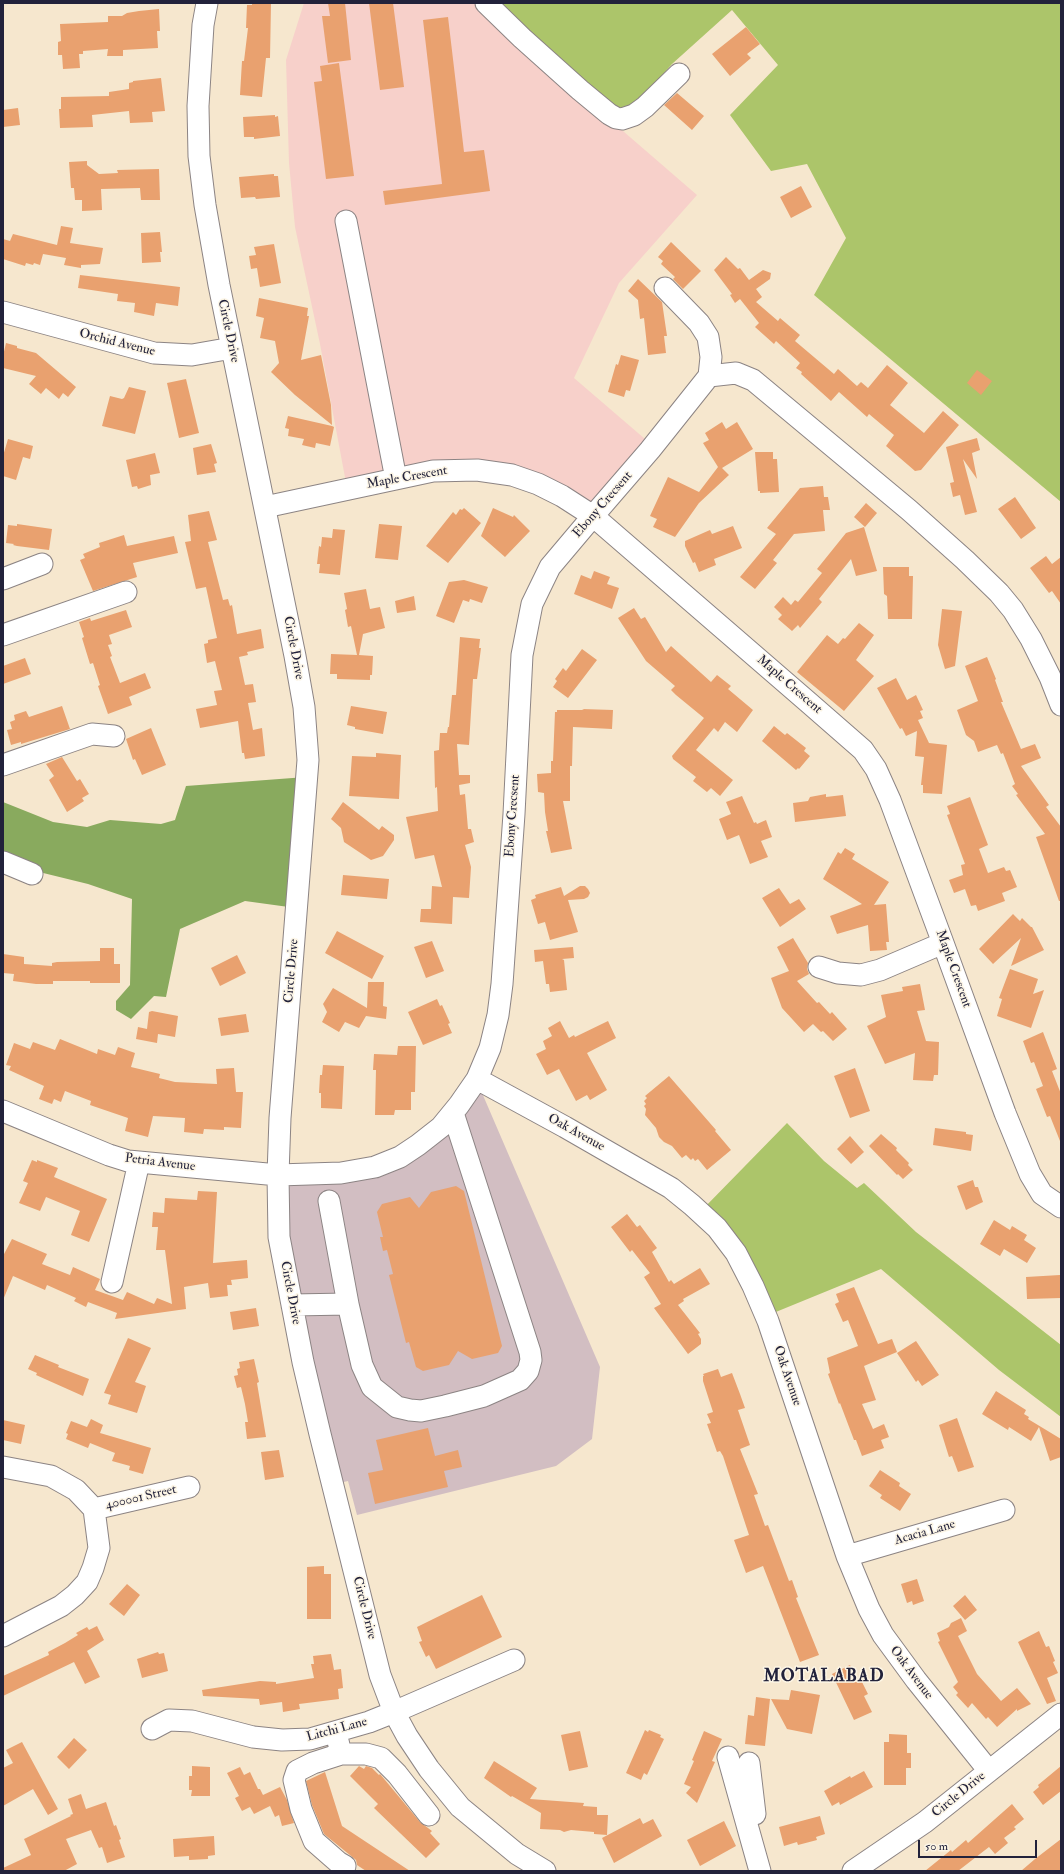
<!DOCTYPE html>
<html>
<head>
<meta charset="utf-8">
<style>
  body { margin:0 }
  #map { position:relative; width:1064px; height:1874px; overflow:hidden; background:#f6e7ce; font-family:"IM FELL Double Pica",serif }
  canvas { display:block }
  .frame { position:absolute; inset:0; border:4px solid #22223b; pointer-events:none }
  .scale { position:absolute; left:918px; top:1840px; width:119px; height:18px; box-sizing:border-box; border:2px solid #22223b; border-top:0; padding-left:5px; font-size:12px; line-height:14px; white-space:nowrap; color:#22223b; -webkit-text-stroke:3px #fcf5e5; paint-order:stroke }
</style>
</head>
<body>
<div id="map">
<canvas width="1064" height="1874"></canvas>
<div class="frame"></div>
<div class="scale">50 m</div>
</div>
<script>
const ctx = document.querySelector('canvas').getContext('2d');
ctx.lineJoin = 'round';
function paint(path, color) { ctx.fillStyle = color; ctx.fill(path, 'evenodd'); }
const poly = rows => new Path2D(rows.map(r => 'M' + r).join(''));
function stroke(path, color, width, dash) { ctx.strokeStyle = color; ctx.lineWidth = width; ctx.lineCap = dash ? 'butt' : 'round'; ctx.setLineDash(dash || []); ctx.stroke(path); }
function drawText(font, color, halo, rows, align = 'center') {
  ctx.font = font + ' "IM FELL Double Pica",serif'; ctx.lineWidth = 3; ctx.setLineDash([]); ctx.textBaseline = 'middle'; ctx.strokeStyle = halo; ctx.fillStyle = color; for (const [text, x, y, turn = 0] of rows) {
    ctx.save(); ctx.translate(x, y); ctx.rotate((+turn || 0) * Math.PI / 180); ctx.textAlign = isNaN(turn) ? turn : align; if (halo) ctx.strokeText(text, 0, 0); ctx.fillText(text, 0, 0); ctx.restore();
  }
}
paint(poly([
  [304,3,485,3,579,93,697,195,619,283,574,378,652,445,589,519,513,475,347,488,320,344,295,227,289,163,286,60]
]), '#f7d0ca');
paint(poly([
  [476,1079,600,1367,592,1439,556,1466,357,1515,348,1481,331,1485,277,1174,401,1155]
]), '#d2bec2');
paint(poly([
  [485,3,1061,3,1061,502,814,295,846,238,807,164,771,171,730,115,778,65,732,10,672,64,617,126],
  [787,1123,824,1161,857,1188,864,1183,916,1232,1061,1345,1061,1417,999,1370,881,1269,766,1316,701,1211]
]), '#acc56a');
paint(poly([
  [306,777,296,908,245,901,180,929,166,997,154,996,131,1019,116,1010,116,1001,130,985,132,899,88,884,31,870,3,860,3,802,53,822,87,827,110,820,161,824,175,820,186,786]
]), '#89aa5e');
paint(poly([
  [252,3,271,3,270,58,266,58,262,97,240,95,242,61,244,61,248,28,246,28,247,5,252,5],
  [328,3,345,3,351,60,328,63,322,16,330,16],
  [369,3,393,3,404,87,380,90],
  [159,9,160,31,157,31,158,48,123,50,123,56,107,56,108,49,83,51,83,54,79,54,80,68,63,69,62,55,58,55,58,42,61,41,60,24,108,22,108,16,122,16,127,13,139,11],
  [448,17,464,152,484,150,490,191,385,205,383,191,442,184,423,20],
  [746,27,760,44,747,54,751,58,730,76,712,54],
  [339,63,354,176,326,179,314,82,322,81,320,66],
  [161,78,165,111,152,112,153,122,130,123,129,111,92,115,93,127,60,128,59,109,61,109,61,97,109,96,109,92,129,89,129,83,133,82,133,81],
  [677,93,704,116,692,130,664,105],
  [18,108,20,125,3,127,3,110],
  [275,115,275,117,278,116,280,136,254,139,254,137,244,137,243,117],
  [87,161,87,165,99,174,118,173,117,170,159,169,160,200,141,200,140,188,101,189,102,210,82,211,82,200,75,200,74,188,71,188,69,162],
  [274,174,274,176,278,176,280,197,256,199,255,197,241,198,239,177],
  [801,186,812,207,791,218,780,197],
  [61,226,73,228,70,243,103,248,100,264,81,265,81,268,64,265,66,258,43,254,40,265,34,263,33,265,26,263,25,266,3,259,3,239,10,241,13,234,57,245],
  [160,232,162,252,160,252,161,262,142,263,141,233],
  [671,242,701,271,683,289,673,279,675,277,661,264,663,261,658,257],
  [274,244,281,283,260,287,257,268,251,269,249,256,256,255,254,247],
  [726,257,738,269,740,268,749,280,763,270,771,273,770,279,756,289,762,297,756,302,778,321,780,318,800,335,795,341,834,374,838,369,857,386,861,382,868,388,887,365,908,383,890,405,924,433,943,411,959,425,921,470,915,471,886,446,894,435,869,414,867,417,839,392,831,401,801,374,802,372,796,368,800,363,776,341,774,344,755,327,759,323,740,299,735,303,730,295,732,294,714,270],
  [80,275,180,287,178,306,156,303,154,316,134,312,135,303,117,301,118,294,78,288],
  [638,279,662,302,667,336,664,336,666,353,648,355,644,318,640,319,638,300,628,291],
  [259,298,308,308,307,316,309,316,301,360,321,355,331,405,332,425,295,395,271,372,279,363,275,341,260,338,264,318,256,316],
  [6,343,17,346,17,348,36,353,76,387,68,397,63,393,59,399,46,388,41,394,29,384,36,376,3,368,3,356],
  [621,355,639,360,630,391,626,390,624,397,608,392,616,364,618,365],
  [977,370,992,381,981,395,967,383],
  [186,379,199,433,179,438,167,383],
  [129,387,146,391,135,434,102,426,110,396,122,399,124,398],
  [288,416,332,426,334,427,330,446,316,443,315,448,302,445,304,439,288,436,289,429,285,428],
  [722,422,726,429,737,422,753,449,722,468,729,475,699,503,675,537,653,527,657,519,650,516,668,477,699,492,718,467,703,443,709,440,705,433],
  [977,438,980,450,972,453,977,479,963,459,977,512,965,515,960,495,953,497,950,483,954,482,946,447],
  [8,439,33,446,30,459,23,457,16,480,3,476,3,456],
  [211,444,217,463,214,464,216,472,197,475,193,448],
  [755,452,773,452,773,459,777,459,779,492,760,493,760,491,758,491],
  [155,453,160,473,150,475,151,485,138,489,137,486,132,487,126,460],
  [823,486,824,497,828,497,830,510,823,510,825,531,794,534,773,560,777,563,755,589,740,577,776,534,767,528,800,488],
  [1015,497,1036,528,1021,539,998,509],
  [866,503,877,513,865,527,854,517],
  [464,508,481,523,448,563,426,546,453,512,456,515,460,509,462,510],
  [493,508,513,517,514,515,530,531,505,557,481,536],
  [209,511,217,540,208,542,223,600,228,599,230,606,232,605,237,634,261,629,264,648,247,652,248,655,239,657,245,685,253,684,256,702,248,703,253,730,262,728,265,756,245,759,244,753,242,753,238,721,200,728,196,709,217,705,214,691,222,690,215,661,207,663,204,644,208,643,208,640,217,638,206,587,196,589,185,542,191,541,188,515],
  [17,524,52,529,49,550,17,546,13,545,14,544,6,543,8,525,17,526],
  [379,524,402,526,398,560,375,558],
  [733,526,742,548,714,559,716,565,699,572,695,562,693,563,685,546,685,541,710,530,712,534],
  [864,527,877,571,856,576,851,559,819,599,822,602,800,628,798,625,792,631,778,619,782,615,774,607,783,597,791,605,795,600,798,602,822,573,817,569,846,533],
  [333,529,345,530,340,575,319,573,320,564,317,564,319,546,321,547,322,537,332,538],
  [124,535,127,546,174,536,178,553,133,563,137,577,93,591,80,560,85,558,83,554,100,547,99,543],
  [1046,556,1052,564,1061,557,1061,604,1052,591,1049,593,1030,568],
  [883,567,909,567,909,576,913,576,912,619,888,619,887,596,884,594],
  [594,571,610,577,607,584,619,588,612,609,574,594,581,575,591,579],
  [464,580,488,587,482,603,470,599,469,602,463,600,454,623,436,616,449,582],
  [366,589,370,609,380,607,385,628,363,634,359,655,373,656,372,675,370,675,370,680,337,679,337,674,330,674,331,654,357,655,351,626,348,627,345,610,347,609,344,593],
  [414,596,416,610,397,613,395,601],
  [634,608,641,619,645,617,666,652,671,646,711,682,717,675,731,686,728,689,753,710,737,732,725,722,718,732,714,728,696,750,733,780,720,796,711,788,707,792,693,781,696,777,673,759,672,756,704,718,676,695,671,690,675,686,646,661,618,618],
  [942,609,962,611,955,666,945,669,938,645],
  [126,610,132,627,109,635,112,644,108,645,112,656,110,657,120,683,145,673,151,688,129,697,132,705,108,714,98,686,100,685,93,663,90,664,82,638,84,637,79,622,90,618,91,621],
  [859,623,874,635,856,660,874,676,844,711,797,672,827,635,838,644,843,638,845,639],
  [460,637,480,639,479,648,481,648,477,679,473,679,469,745,457,744,459,775,470,775,470,783,459,785,460,795,465,794,468,829,471,829,474,842,465,845,471,867,469,898,453,897,452,924,420,922,421,909,431,909,432,886,442,887,434,855,415,859,406,817,438,811,437,787,435,788,434,751,439,750,440,733,447,733,448,727,449,727,452,695,456,695],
  [582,649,597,660,568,698,553,687,557,681,555,679,563,668,566,671],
  [987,657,996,679,995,680,1003,702,1001,702,1021,749,1035,744,1041,758,1021,766,1049,805,1046,807,1061,827,1061,901,1059,901,1036,837,1045,834,1016,795,1018,794,1012,786,1015,784,1003,753,1001,754,997,745,978,752,974,741,966,735,957,710,978,701,965,666],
  [25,658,31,674,3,684,3,666],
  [896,678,907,700,916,695,923,710,920,711,923,718,918,720,929,743,947,745,942,794,923,793,923,785,921,785,924,757,915,756,917,731,906,736,902,728,900,729,897,724,877,688],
  [62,706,70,729,21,744,21,742,11,745,7,730,12,729,10,722,15,720,14,715,26,711,29,717],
  [351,706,387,712,383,734,355,729,355,727,347,725],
  [582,709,613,710,612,729,573,727,572,766,570,766,570,801,563,801,572,849,551,853,546,831,548,831,545,812,544,793,538,792,537,774,551,773,551,761,553,761,555,712,557,712,557,710,584,710],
  [774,726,785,735,787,733,806,748,804,751,810,756,799,769,798,768,796,770,762,741],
  [151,728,166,765,142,775,135,759,133,760,126,739],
  [376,753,401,755,399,799,349,796,352,756,376,757],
  [62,757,77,781,80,779,89,794,82,798,84,801,67,812,49,780,54,776,46,764],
  [826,794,826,797,843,795,846,816,795,822,793,803,808,801,810,797],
  [742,796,754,823,756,822,757,824,766,820,772,837,761,841,768,857,750,864,739,835,727,840,719,819,731,814,726,802],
  [970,797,988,845,979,849,988,873,1004,867,1006,871,1010,870,1017,887,1002,893,1005,901,978,911,976,905,971,906,965,889,954,893,949,880,963,875,961,865,965,864,947,815,950,814,947,806],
  [343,802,379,830,382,826,394,835,394,840,383,856,371,860,344,842,341,828,331,819],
  [845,848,855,854,852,859,889,882,874,905,886,904,889,942,886,942,887,950,870,951,868,925,837,934,830,916,862,904,823,879,838,852,841,854],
  [343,875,389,879,387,899,341,895],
  [580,886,585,886,588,889,590,893,588,897,584,899,568,900,578,932,550,940,545,922,538,924,531,900,536,898,535,895,561,887,564,896],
  [779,888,790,904,799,899,806,909,780,927,762,898],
  [1013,914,1020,921,1022,918,1031,927,1032,927,1044,950,1011,966,1021,938,993,964,979,949],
  [337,931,384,956,372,979,325,953],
  [793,938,808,963,807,969,809,974,797,981,817,1003,819,1002,830,1014,832,1012,847,1029,833,1041,823,1031,821,1032,813,1024,804,1032,782,1008,771,978,789,971,777,947],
  [432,941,444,971,426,978,414,947],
  [573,947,574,958,562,959,564,960,567,990,550,992,549,984,546,984,543,961,535,962,534,950],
  [100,948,114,948,114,964,120,964,120,983,90,983,90,981,53,981,53,984,36,984,13,981,14,974,3,973,3,954,24,957,24,964,52,966,52,963,57,962,100,961],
  [237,955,246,973,220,986,211,968],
  [1010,969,1038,979,1033,994,1044,990,1031,1028,997,1016,1002,999,999,998],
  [368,982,384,982,383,1006,387,1007,386,1019,366,1016,359,1028,345,1022,339,1032,322,1022,327,1012,323,1004,333,988,367,1008],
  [920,984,925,1010,917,1011,926,1041,939,1042,938,1075,934,1075,933,1081,913,1080,915,1053,885,1064,867,1026,886,1017,881,995,903,991,902,987],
  [437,999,440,1006,442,1005,450,1023,448,1024,452,1033,423,1045,408,1012],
  [152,1011,178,1016,175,1037,158,1034,157,1043,136,1039,138,1027,147,1029,149,1012],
  [246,1014,249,1032,221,1036,218,1018],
  [560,1021,569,1038,574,1035,575,1037,608,1021,616,1038,587,1053,607,1090,590,1100,587,1095,576,1101,559,1069,547,1075,536,1054,546,1049,543,1041,552,1036,548,1028],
  [1043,1032,1057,1069,1052,1071,1061,1094,1060,1141,1050,1116,1047,1117,1036,1089,1043,1086,1034,1062,1031,1063,1023,1041],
  [60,1039,97,1054,98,1049,115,1055,118,1047,135,1053,131,1067,160,1074,159,1078,175,1082,217,1084,216,1069,234,1068,236,1092,243,1092,241,1128,224,1127,224,1130,204,1129,203,1134,184,1132,185,1118,153,1116,148,1137,125,1131,128,1118,90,1105,91,1101,65,1091,61,1102,54,1099,52,1104,39,1099,44,1086,9,1070,11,1066,6,1065,14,1043,30,1049,33,1042,55,1050],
  [398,1046,416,1046,415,1092,411,1092,411,1110,395,1110,394,1115,375,1115,376,1070,373,1070,374,1054,397,1055],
  [323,1065,344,1066,342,1109,321,1108,321,1093,319,1093,320,1075,322,1075],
  [855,1068,870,1111,850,1118,834,1076],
  [669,1076,716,1130,715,1131,731,1150,707,1170,698,1159,695,1161,693,1158,691,1160,686,1155,682,1158,672,1146,664,1142,659,1137,656,1128,645,1115,646,1109,644,1106,646,1104,644,1101,647,1098,645,1096],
  [935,1128,966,1132,966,1134,973,1135,971,1151,933,1145],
  [881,1134,897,1148,896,1150,909,1163,908,1165,913,1170,903,1179,898,1174,897,1175,869,1146],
  [850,1136,864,1152,851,1164,837,1149],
  [32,1160,37,1162,37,1160,58,1168,54,1177,107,1199,89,1242,71,1235,80,1211,46,1197,40,1211,19,1203,28,1183,23,1181],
  [973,1180,975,1187,978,1187,983,1202,966,1210,957,1186],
  [456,1186,464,1191,502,1346,498,1353,472,1359,458,1351,449,1365,423,1371,416,1367,409,1342,406,1343,389,1275,393,1274,387,1250,383,1251,380,1237,383,1237,377,1212,382,1204,410,1197,419,1208,431,1192],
  [198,1191,217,1192,213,1263,247,1260,248,1278,231,1280,232,1285,227,1285,228,1296,210,1298,208,1283,184,1287,186,1309,115,1319,117,1313,88,1302,86,1307,74,1301,76,1298,47,1285,45,1290,13,1276,3,1300,3,1256,12,1239,47,1254,42,1264,70,1275,73,1267,100,1279,95,1290,123,1300,127,1292,154,1304,157,1298,172,1304,165,1250,156,1250,158,1227,152,1227,153,1212,164,1213,165,1198,197,1200],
  [627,1214,637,1227,640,1225,657,1248,652,1252,669,1282,671,1280,674,1284,700,1268,710,1284,683,1299,684,1301,678,1305,700,1333,698,1334,701,1339,701,1344,688,1354,654,1308,661,1304,644,1277,650,1273,632,1250,630,1252,611,1227],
  [994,1220,1010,1230,1012,1226,1027,1235,1024,1240,1036,1248,1027,1263,1004,1249,1000,1256,980,1244],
  [1060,1275,1061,1298,1027,1299,1026,1277],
  [854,1287,878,1344,892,1339,897,1352,864,1366,876,1400,862,1404,873,1429,884,1424,889,1437,881,1440,884,1448,862,1456,856,1440,854,1440,840,1403,839,1404,828,1374,830,1373,827,1358,858,1346,848,1320,843,1322,835,1304,839,1302,836,1294],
  [256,1308,259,1326,233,1330,230,1312],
  [128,1338,151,1348,135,1382,146,1386,137,1413,108,1404,111,1395,104,1393],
  [916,1341,939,1375,922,1386,918,1380,916,1382,897,1353],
  [35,1355,59,1365,58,1367,89,1379,83,1396,36,1375,37,1373,28,1369],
  [254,1359,259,1382,257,1383,266,1437,247,1439,245,1422,248,1422,245,1404,241,1387,237,1388,234,1376,238,1375,237,1369,240,1368,239,1362],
  [718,1369,721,1377,732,1373,740,1394,745,1408,738,1410,750,1445,740,1449,758,1494,754,1495,765,1526,768,1525,789,1581,792,1580,798,1597,796,1598,819,1655,800,1662,763,1566,746,1573,734,1540,749,1535,723,1456,720,1451,717,1452,707,1424,711,1423,707,1414,713,1412,703,1381,703,1376,704,1376,703,1374],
  [996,1391,1026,1410,1024,1414,1029,1417,1028,1419,1061,1439,1061,1457,1050,1461,1039,1427,1031,1441,1009,1427,1008,1430,982,1414],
  [957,1418,974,1467,958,1472,952,1456,949,1457,939,1425],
  [91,1419,103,1425,100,1433,151,1448,143,1474,129,1470,130,1466,112,1461,115,1453,90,1443,88,1448,66,1439,68,1434,66,1433,71,1421,87,1427],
  [3,1420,25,1425,21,1444,3,1440],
  [428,1428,435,1456,458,1450,462,1467,444,1471,448,1487,375,1504,368,1473,383,1470,376,1440],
  [279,1450,284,1477,265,1480,261,1452],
  [880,1470,900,1483,899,1486,911,1494,900,1511,880,1498,882,1495,869,1486],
  [324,1566,324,1574,331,1574,331,1619,307,1619,307,1567],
  [917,1579,924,1601,913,1605,912,1601,907,1603,901,1584],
  [127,1584,140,1595,124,1616,109,1604],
  [482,1595,502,1637,436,1669,429,1655,426,1657,419,1642,422,1641,417,1627],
  [965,1595,977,1610,965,1620,953,1606],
  [961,1618,967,1631,958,1636,977,1674,1001,1701,1017,1688,1031,1704,1017,1711,1017,1709,997,1727,988,1717,986,1719,972,1703,968,1708,956,1695,958,1693,953,1687,958,1682,938,1642,940,1641,937,1633,949,1627,951,1623],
  [97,1626,104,1640,87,1651,100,1677,85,1684,74,1662,3,1696,3,1676,49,1655,48,1652,65,1643,78,1635,76,1633,87,1627,89,1630],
  [1039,1631,1046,1647,1049,1646,1055,1661,1053,1662,1058,1673,1047,1678,1056,1701,1047,1704,1018,1642],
  [158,1652,159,1654,164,1653,168,1671,142,1678,137,1659],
  [331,1654,334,1670,341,1669,343,1688,338,1689,339,1699,299,1704,300,1709,283,1712,282,1702,260,1705,259,1699,203,1696,202,1690,260,1681,276,1682,276,1684,314,1678,311,1664,314,1664,313,1656],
  [850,1665,858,1682,861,1680,868,1694,864,1696,872,1712,854,1720,832,1674],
  [791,1690,820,1695,812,1734,787,1729,771,1699,789,1700],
  [756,1697,770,1699,765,1746,745,1744,748,1715,754,1716],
  [645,1730,648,1732,649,1730,661,1735,660,1737,664,1739,647,1775,644,1773,641,1780,626,1773],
  [580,1731,588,1767,569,1771,561,1735],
  [704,1731,722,1739,712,1761,715,1762,697,1803,686,1793,691,1787,684,1784,694,1761,692,1760],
  [889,1734,907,1735,907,1753,911,1753,911,1768,906,1768,906,1785,884,1785,884,1742,889,1742],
  [74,1738,87,1750,69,1769,57,1757],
  [22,1742,58,1809,48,1815,33,1789,3,1806,3,1768,13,1763,6,1750],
  [494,1761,537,1788,530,1799,584,1803,583,1806,597,1807,597,1815,608,1815,607,1835,594,1834,594,1832,571,1830,564,1832,560,1830,540,1829,541,1813,512,1796,511,1797,484,1778],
  [192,1766,210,1767,210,1796,191,1796,192,1790,189,1790,189,1776,192,1776],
  [359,1766,364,1769,366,1766,372,1768,379,1775,380,1774,420,1822,432,1831,430,1833,440,1844,426,1858,374,1808,378,1804,350,1776],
  [1061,1766,1061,1791,1043,1805,1033,1792,1039,1787,1038,1785],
  [240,1767,244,1775,250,1772,258,1789,260,1789,263,1795,280,1787,287,1800,294,1823,282,1826,279,1815,275,1817,270,1806,254,1814,250,1807,242,1811,235,1798,239,1796,227,1773],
  [864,1771,873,1787,840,1805,839,1802,832,1806,824,1791,850,1776,851,1778],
  [325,1772,342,1826,410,1871,366,1871,357,1865,356,1860,324,1834,312,1805,306,1781],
  [81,1794,86,1809,106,1802,114,1826,116,1825,121,1839,119,1840,125,1857,107,1863,102,1847,99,1848,91,1830,66,1839,77,1864,64,1871,3,1871,3,1868,31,1855,24,1839,71,1816,70,1815,73,1814,68,1799],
  [1012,1804,1024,1819,1014,1827,1016,1829,1004,1838,1008,1843,995,1854,989,1847,958,1871,925,1871,951,1850,952,1852,966,1840,968,1843],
  [820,1816,825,1834,816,1837,817,1840,798,1845,797,1842,784,1846,779,1827],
  [640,1818,643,1824,653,1819,662,1836,614,1863,602,1838],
  [724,1821,736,1846,700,1866,687,1840],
  [214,1836,215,1855,208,1856,208,1859,189,1860,189,1856,174,1857,173,1839],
  [1061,1839,1061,1871,1021,1871,1035,1859]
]), '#e9a16f');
const minor = poly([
  [207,3,203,25,198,106,199,156,205,205,219,285,295,656,304,707,308,760,280,1118,278,1175,279,1237,303,1362,320,1434,380,1675,394,1712,407,1736,429,1769,460,1807,517,1854,545,1871],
  [486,3,522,38,580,90,609,114,616,118,622,119,634,115,645,107,679,74],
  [346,221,396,479],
  [3,312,154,353,192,355,232,348],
  [709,376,736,373,753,380,909,510,965,560,999,593,1013,610,1031,639,1050,677,1061,705],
  [265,507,433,471,477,470,512,475,538,484,562,496,593,516,808,702,863,750,876,769,890,800,943,943,1005,1113,1030,1174,1042,1194,1061,1207],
  [3,579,42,564],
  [3,635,126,592],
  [3,765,92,734,114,736],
  [3,862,32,874],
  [819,967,838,973,861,975,880,970,943,943],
  [477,1079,565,1127,671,1188,692,1205,717,1228,736,1253,753,1286,768,1321,847,1556,869,1609,883,1635,916,1680,989,1771],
  [3,1111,109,1155,128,1161,278,1175,341,1173,375,1167,400,1157,418,1145,441,1127,459,1105,477,1079,490,1048,498,1015,502,984,514,814,522,655,532,604,550,567,593,516,650,450,709,376,711,357,708,337,699,323,665,288],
  [329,1201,348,1304],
  [112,1282,139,1162],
  [292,1305,348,1304,362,1365,372,1387,397,1407,410,1410,421,1411,445,1406,484,1396,520,1380,528,1371,531,1360,530,1352,453,1113],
  [3,1467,51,1476,76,1490,94,1509,99,1548,93,1568,87,1582,75,1595,61,1606,3,1636],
  [94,1509,189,1487],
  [847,1556,1004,1510],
  [152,1729,169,1720,192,1721,253,1737,282,1740,310,1739,369,1722,394,1712,514,1660],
  [336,1732,341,1754,313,1763,297,1771,294,1780,301,1809,314,1841,338,1862,345,1866],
  [341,1754,366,1754,381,1758,397,1774,429,1815],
  [728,1757,760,1871],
  [749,1763,755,1814],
  [853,1871,925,1822,1061,1714]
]);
stroke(minor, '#8c8484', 23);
stroke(minor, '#fff', 21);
drawText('13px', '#22223b', '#fcf5e5', [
  ["Circle Drive",228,331,78],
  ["Orchid Avenue",117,343,14],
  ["Maple Crescent",407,478,-10],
  ["Ebony Crecsent",603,505,-49],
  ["Circle Drive",293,648,79],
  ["Maple Crescent",789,685,41],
  ["Ebony Crecsent",513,816,-86],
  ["Maple Crescent",953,969,70],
  ["Circle Drive",292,971,-85],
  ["Oak Avenue",576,1133,29],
  ["Petria Avenue",160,1163,7],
  ["Circle Drive",290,1293,79],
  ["Oak Avenue",787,1376,71],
  ["400001 Street",141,1498,-13],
  ["Acacia Lane",925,1533,-16],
  ["Circle Drive",364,1608,76],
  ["Oak Avenue",911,1673,53],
  ["Litchi Lane",337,1730,-15],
  ["Circle Drive",959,1795,-39]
]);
ctx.letterSpacing = '1px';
drawText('bold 17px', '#22223b', '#fcf5e5', [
  ["MOTALABAD",824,1677]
]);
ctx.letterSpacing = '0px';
</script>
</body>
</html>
